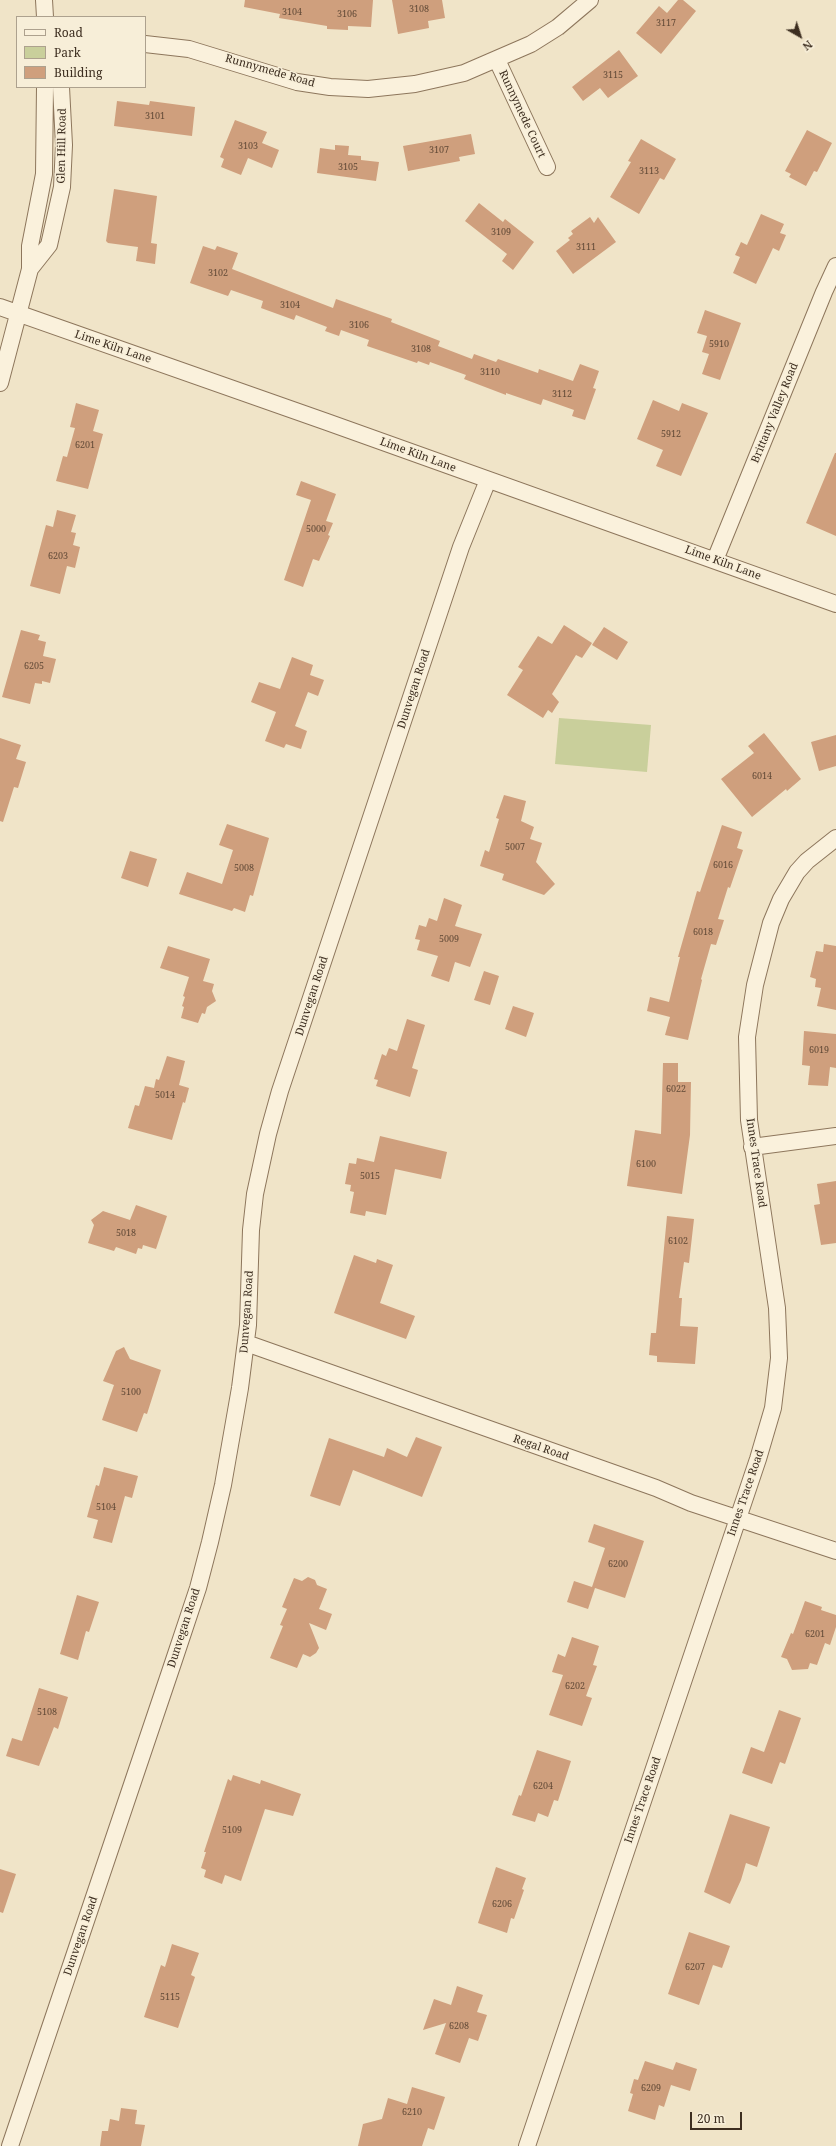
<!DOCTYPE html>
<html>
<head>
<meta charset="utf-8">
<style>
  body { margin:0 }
  #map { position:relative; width:836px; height:2146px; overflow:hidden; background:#f0e4c8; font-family:"Noto Serif",serif }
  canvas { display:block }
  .legend { position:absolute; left:16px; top:16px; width:130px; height:72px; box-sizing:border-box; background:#f7eed8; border:1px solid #ada18e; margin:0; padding:5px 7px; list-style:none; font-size:12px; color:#3d2e20 }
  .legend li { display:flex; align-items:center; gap:8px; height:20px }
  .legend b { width:20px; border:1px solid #ada18e }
  .north { position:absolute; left:780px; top:16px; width:40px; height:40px; -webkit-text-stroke:3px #f7eed8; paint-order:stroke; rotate:141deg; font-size:11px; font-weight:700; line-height:16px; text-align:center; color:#3d2e20 }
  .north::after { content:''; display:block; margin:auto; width:14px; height:18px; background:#3d2e20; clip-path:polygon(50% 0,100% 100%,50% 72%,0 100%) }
  .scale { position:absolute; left:690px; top:2112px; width:52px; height:18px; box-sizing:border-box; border:2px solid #3d2e20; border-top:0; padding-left:5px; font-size:12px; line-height:14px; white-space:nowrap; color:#3d2e20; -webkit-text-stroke:3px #f7eed8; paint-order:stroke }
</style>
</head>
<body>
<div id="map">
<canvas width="836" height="2146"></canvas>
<ul class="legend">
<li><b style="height:5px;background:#faf1dc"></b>Road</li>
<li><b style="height:11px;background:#c9cf9b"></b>Park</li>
<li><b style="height:11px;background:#cf9f7d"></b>Building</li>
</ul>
<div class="north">N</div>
<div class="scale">20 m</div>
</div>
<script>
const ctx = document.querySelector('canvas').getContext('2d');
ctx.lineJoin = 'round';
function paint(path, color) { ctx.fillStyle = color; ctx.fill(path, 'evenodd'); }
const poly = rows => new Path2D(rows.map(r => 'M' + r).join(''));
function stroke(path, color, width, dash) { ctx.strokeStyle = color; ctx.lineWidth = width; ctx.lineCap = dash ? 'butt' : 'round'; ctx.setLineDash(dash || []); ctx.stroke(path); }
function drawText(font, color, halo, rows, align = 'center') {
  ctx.font = font + ' "Noto Serif",serif'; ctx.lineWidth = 3; ctx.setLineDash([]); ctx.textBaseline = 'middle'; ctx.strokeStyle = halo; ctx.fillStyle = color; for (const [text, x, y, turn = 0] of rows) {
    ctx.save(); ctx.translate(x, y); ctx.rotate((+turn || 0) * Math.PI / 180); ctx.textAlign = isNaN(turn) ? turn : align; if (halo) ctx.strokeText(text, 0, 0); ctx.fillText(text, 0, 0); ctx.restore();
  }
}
paint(poly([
  [559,718,651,725,647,772,555,764]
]), '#c9cf9b');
paint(poly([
  [245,0,373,0,371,27,348,26,348,30,327,29,327,26,279,18,280,14,244,7],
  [392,0,442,0,445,18,428,21,429,28,398,34],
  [678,0,683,0,696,11,661,54,636,33,659,6,667,13],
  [619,50,638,76,608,98,600,88,583,101,572,87],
  [117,101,149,105,150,101,195,107,192,136,114,126],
  [235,120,267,132,262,143,279,150,272,168,248,158,241,175,221,167,224,159,220,157],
  [807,130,832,143,817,172,814,171,806,186,789,177,791,174,785,171],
  [471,134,475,154,459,157,460,161,408,171,403,146],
  [641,139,676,159,664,180,660,178,639,214,610,197,631,162,628,161],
  [335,145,349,146,348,155,361,156,361,160,379,162,376,181,317,173,320,148,335,150],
  [114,189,157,196,151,243,157,244,155,264,136,261,138,247,108,243,106,241],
  [479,203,503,222,505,219,534,242,513,270,502,261,507,254,465,221],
  [761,214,784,224,780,233,786,235,779,251,773,248,756,284,733,273,740,257,735,255,741,242,747,245],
  [590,217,594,223,598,217,616,242,573,274,556,251,570,240,568,238,573,234,571,231],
  [203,246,215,250,217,246,238,253,232,269,333,308,336,299,392,319,391,322,440,341,438,346,472,359,474,354,496,362,498,359,538,373,539,369,573,381,580,364,599,371,593,388,596,389,585,420,572,416,574,410,543,399,541,405,506,393,506,395,464,379,466,375,430,362,429,365,418,361,417,363,367,346,369,340,341,330,339,336,325,331,327,327,296,315,294,320,261,308,263,301,231,290,228,296,190,283],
  [705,310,741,323,720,380,702,374,709,354,702,352,707,336,697,333],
  [653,400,679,411,682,403,708,413,681,476,656,466,663,450,637,439],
  [76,403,99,410,93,431,103,434,88,489,56,481,63,456,67,457,75,428,70,427],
  [835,453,836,453,836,536,806,523],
  [301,481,336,494,326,521,333,523,328,535,330,536,319,561,313,559,303,587,284,580,311,500,296,495],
  [57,510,76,515,71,532,76,533,73,545,80,547,75,568,67,566,60,594,30,586,46,525,53,527],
  [564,625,592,643,582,658,576,655,552,694,559,702,552,713,548,710,543,718,507,695,523,670,518,667,538,636,552,644],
  [604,627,628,642,617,660,592,645],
  [21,630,40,635,38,640,46,642,43,656,56,659,50,683,42,681,42,684,35,683,30,704,2,697],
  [292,657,313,665,310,675,324,680,318,696,308,692,295,726,307,731,301,749,286,744,284,748,265,741,276,712,251,702,259,682,280,689],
  [764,733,801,779,787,791,786,789,752,817,721,779,754,753,748,746],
  [836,735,836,766,819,771,811,742],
  [0,738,21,745,16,759,26,762,18,788,14,787,3,822,0,821],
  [504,795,526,801,521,821,534,827,530,839,542,843,536,862,555,884,544,895,502,880,504,874,480,866,485,850,489,852,499,819,496,818],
  [227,824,269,838,253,896,250,895,245,912,234,908,232,911,179,894,187,872,222,884,233,850,219,845],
  [722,825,742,832,737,848,743,850,730,888,728,887,718,919,724,920,716,945,711,944,701,979,702,980,688,1040,665,1035,670,1017,647,1011,650,997,669,1002,680,957,678,957,697,891,700,892],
  [130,851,157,859,148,887,121,878],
  [444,898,462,905,455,926,482,934,470,967,455,962,449,982,431,976,438,956,417,950,420,940,415,939,419,925,426,927,429,918,437,921],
  [824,944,836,946,836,1010,817,1006,821,988,815,987,816,979,810,977,816,951,823,952],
  [168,946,210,959,203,981,214,984,212,991,216,1001,207,1007,205,1014,202,1013,198,1023,181,1018,184,1007,182,1006,185,997,183,996,189,977,160,968],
  [484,971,499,976,490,1005,474,1000],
  [513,1006,534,1013,526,1037,505,1029],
  [407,1019,425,1025,412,1068,418,1070,410,1097,376,1086,378,1080,374,1079,382,1054,386,1056,389,1048,397,1051],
  [804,1031,836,1034,836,1068,830,1067,828,1086,808,1085,810,1066,802,1065],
  [167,1056,185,1061,179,1085,189,1088,185,1103,183,1102,172,1140,128,1128,135,1105,139,1106,145,1086,154,1088,156,1079,159,1080],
  [663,1063,678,1063,678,1082,691,1082,690,1135,682,1194,627,1186,635,1130,661,1134],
  [380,1136,447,1152,441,1179,395,1169,386,1215,366,1211,365,1216,350,1213,354,1192,350,1191,351,1185,345,1184,349,1163,356,1164,357,1158,374,1162],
  [836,1181,836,1243,821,1245,814,1205,820,1204,817,1184],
  [136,1205,167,1216,156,1249,143,1245,142,1249,138,1248,136,1254,116,1247,114,1251,88,1243,94,1225,91,1220,103,1211,130,1220],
  [667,1216,694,1219,689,1263,684,1262,679,1298,682,1298,680,1326,698,1327,695,1364,657,1362,657,1356,649,1355,651,1333,656,1333],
  [354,1255,376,1263,377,1259,393,1265,380,1303,415,1316,406,1339,334,1313],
  [124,1347,130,1359,161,1370,147,1414,144,1413,137,1432,102,1420,114,1385,103,1381,116,1351],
  [416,1437,442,1447,422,1497,353,1470,340,1506,310,1496,329,1438,384,1457,387,1448,407,1457],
  [104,1467,138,1476,132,1498,125,1496,112,1543,93,1538,98,1520,87,1517,96,1485,99,1486],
  [594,1524,644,1541,625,1598,595,1588,588,1609,567,1602,574,1581,592,1587,605,1548,588,1542],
  [308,1577,315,1580,317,1585,327,1589,319,1609,332,1614,326,1630,309,1623,319,1648,316,1653,310,1657,303,1654,297,1668,270,1658,283,1626,280,1625,287,1609,282,1607,294,1578,302,1581],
  [77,1595,99,1602,89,1632,86,1631,78,1660,60,1654],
  [805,1601,822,1607,821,1610,836,1615,836,1627,830,1645,825,1643,817,1665,810,1663,808,1669,792,1670,787,1659,781,1657,791,1633,793,1634],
  [572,1637,599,1646,593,1665,597,1666,586,1696,592,1698,582,1726,549,1715,563,1675,552,1672,558,1654,565,1657],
  [39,1688,68,1697,58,1729,54,1727,39,1766,6,1756,12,1738,22,1741],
  [779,1710,801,1718,785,1764,780,1762,772,1784,742,1773,751,1747,764,1752],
  [537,1750,571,1761,558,1801,554,1800,548,1817,538,1813,535,1822,512,1815,519,1795,521,1796],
  [233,1775,260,1784,261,1780,301,1794,293,1816,265,1809,241,1881,225,1875,222,1884,204,1877,206,1870,201,1868,206,1852,204,1852,228,1779,231,1781],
  [730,1814,770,1827,757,1867,746,1863,741,1880,730,1904,704,1892],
  [496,1867,526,1878,522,1889,524,1890,514,1919,511,1918,507,1933,478,1923],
  [0,1869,16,1874,3,1913,0,1912],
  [689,1932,730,1946,722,1968,713,1965,699,2005,668,1994],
  [172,1944,199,1953,191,1975,195,1977,178,2028,144,2017,161,1965,165,1967],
  [457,1986,483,1995,477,2012,487,2015,478,2041,469,2038,460,2063,435,2054,446,2023,423,2030,434,1999,451,2005],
  [645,2061,673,2070,676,2062,697,2069,690,2091,671,2085,664,2107,659,2105,655,2120,628,2111,633,2094,630,2093,634,2079,638,2080],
  [412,2087,445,2097,434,2130,428,2128,422,2146,358,2146,363,2124,382,2119,388,2098,407,2104],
  [121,2108,137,2110,135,2124,145,2125,141,2146,100,2146,102,2131,108,2131,110,2119,119,2121]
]), '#cf9f7d');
const minor = poly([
  [44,0,45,17],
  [145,44,189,49,297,82,330,87,368,89,415,84,464,73,531,44,558,27,590,0],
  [497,60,547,167],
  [30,269,49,245,62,187,64,145,61,87],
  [0,307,327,422,836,604],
  [0,383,30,269,30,246,44,174,45,87],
  [715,560,824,292,836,266],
  [752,1147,836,1136],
  [246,1343,656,1488,691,1503,836,1551],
  [10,2146,174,1660,198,1588,210,1542,223,1485,240,1388,248,1325,251,1230,255,1194,268,1134,280,1091,461,547,488,480],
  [527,2146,758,1459,773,1408,779,1358,777,1308,749,1120,747,1037,755,985,771,923,781,899,797,872,807,861,836,838]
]);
stroke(minor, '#8d765c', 18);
stroke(minor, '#faf1dc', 16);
drawText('9px', '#624a37', null, [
  ["3108",419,9],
  ["3104",292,12],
  ["3106",347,14],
  ["3117",666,23],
  ["3115",613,75],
  ["3101",155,116],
  ["3103",248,146],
  ["3107",439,150],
  ["3105",348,167],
  ["3113",649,171],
  ["3109",501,232],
  ["3111",586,247],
  ["3102",218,273],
  ["3104",290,305],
  ["3106",359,325],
  ["5910",719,344],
  ["3108",421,349],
  ["3110",490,372],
  ["3112",562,394],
  ["5912",671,434],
  ["6201",85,445],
  ["5000",316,529],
  ["6203",58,556],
  ["6205",34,666],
  ["6014",762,776],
  ["5007",515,847],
  ["6016",723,865],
  ["5008",244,868],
  ["6018",703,932],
  ["5009",449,939],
  ["6019",819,1050],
  ["6022",676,1089],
  ["5014",165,1095],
  ["6100",646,1164],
  ["5015",370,1176],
  ["5018",126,1233],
  ["6102",678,1241],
  ["5100",131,1392],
  ["5104",106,1507],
  ["6200",618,1564],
  ["6201",815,1634],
  ["6202",575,1686],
  ["5108",47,1712],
  ["6204",543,1786],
  ["5109",232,1830],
  ["6206",502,1904],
  ["6207",695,1967],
  ["5115",170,1997],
  ["6208",459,2026],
  ["6209",651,2088],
  ["6210",412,2112]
]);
drawText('11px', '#3d2e20', '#f7eed8', [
  ["Runnymede Road",270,71,16],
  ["Runnymede Court",522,114,65],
  ["Glen Hill Road",62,146,-89],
  ["Lime Kiln Lane",113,347,19],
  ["Brittany Valley Road",775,413,-68],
  ["Lime Kiln Lane",418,455,20],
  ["Lime Kiln Lane",723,563,20],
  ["Dunvegan Road",414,689,-72],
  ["Dunvegan Road",312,996,-72],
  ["Innes Trace Road",756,1163,82],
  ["Dunvegan Road",247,1312,-86],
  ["Regal Road",541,1448,19],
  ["Innes Trace Road",746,1493,-71],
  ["Dunvegan Road",184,1628,-72],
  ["Innes Trace Road",643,1800,-71],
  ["Dunvegan Road",81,1936,-71]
]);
</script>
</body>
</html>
